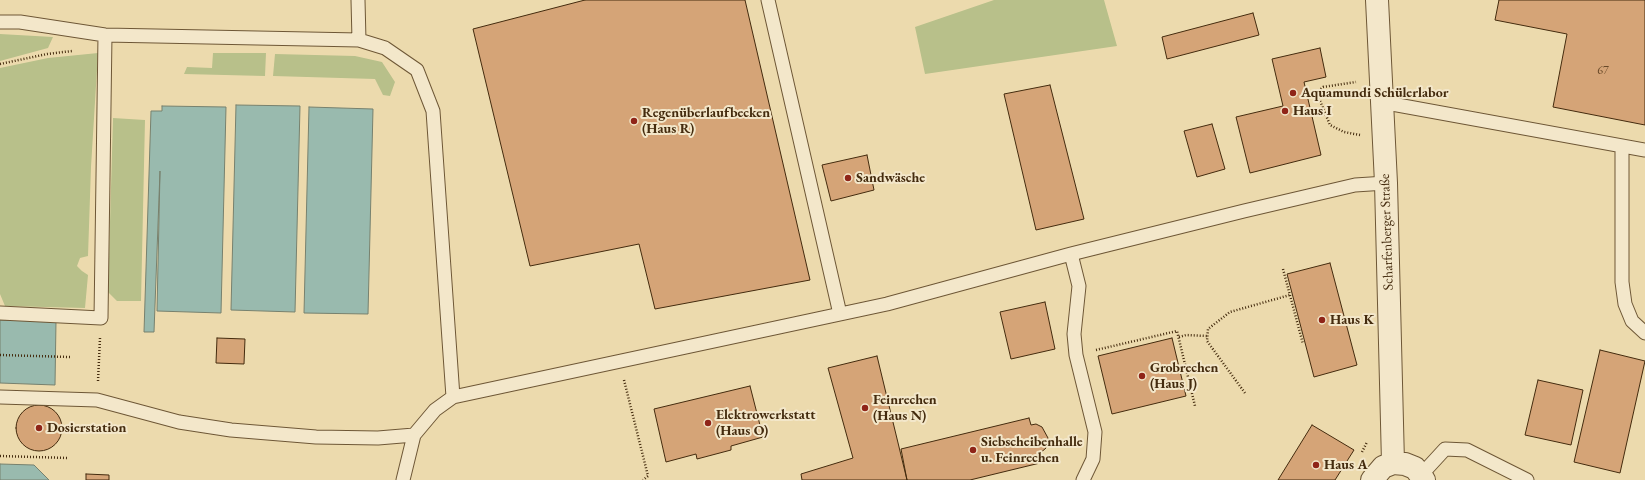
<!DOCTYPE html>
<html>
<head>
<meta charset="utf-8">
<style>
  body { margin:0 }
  canvas { display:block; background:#ecdaad }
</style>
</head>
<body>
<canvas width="1645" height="480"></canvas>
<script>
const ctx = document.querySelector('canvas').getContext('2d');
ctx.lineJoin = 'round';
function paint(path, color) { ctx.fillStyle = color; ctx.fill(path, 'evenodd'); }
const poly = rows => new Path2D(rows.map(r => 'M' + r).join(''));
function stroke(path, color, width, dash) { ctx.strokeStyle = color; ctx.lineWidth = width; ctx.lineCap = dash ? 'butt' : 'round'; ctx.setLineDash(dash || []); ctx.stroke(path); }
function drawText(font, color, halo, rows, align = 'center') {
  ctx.font = font + ' "EB Garamond",serif'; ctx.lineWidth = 4; ctx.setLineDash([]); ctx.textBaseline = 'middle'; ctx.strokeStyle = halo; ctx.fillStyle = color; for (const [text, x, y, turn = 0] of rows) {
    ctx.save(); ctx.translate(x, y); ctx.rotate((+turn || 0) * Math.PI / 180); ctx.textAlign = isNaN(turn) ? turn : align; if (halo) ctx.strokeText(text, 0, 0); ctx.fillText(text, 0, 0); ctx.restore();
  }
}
paint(poly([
  [994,0,1104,0,1117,46,925,74,915,27],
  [0,34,53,37,48,48,0,61],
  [98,53,91,167,88,256,80,258,77,266,82,271,88,275,85,308,5,306,0,294,0,68,48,58],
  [213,53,266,53,265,76,184,74,187,67,212,68],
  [275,54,355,56,382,62,395,82,390,96,383,95,375,79,273,76],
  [113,118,145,120,141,301,117,301,108,292]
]), '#b8c08a');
const water = poly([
  [236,105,300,106,295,312,231,310,236,105],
  [162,106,226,107,221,313,157,311,160,171,154,332,144,332,151,111,162,111,162,106],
  [309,107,373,109,368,314,304,313,309,107],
  [0,320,56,321,55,385,0,383,0,320],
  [0,464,34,465,49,480,0,480,0,464]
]);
paint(water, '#99baae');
stroke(water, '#77816e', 1);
const building = poly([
  [585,0,745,0,810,280,655,309,639,244,530,266,473,29,585,0],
  [1499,0,1645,0,1645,125,1553,107,1567,34,1495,20,1499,0],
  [1253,13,1259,35,1167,59,1162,37,1253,13],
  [1320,48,1326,77,1304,82,1321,155,1250,173,1236,117,1283,106,1272,59,1320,48],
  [1050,85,1084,219,1036,230,1004,94,1050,85],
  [1212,124,1225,169,1197,177,1184,131,1212,124],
  [867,155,874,190,831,201,822,165,867,155],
  [1330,263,1357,365,1314,377,1287,274,1330,263],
  [1045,302,1055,349,1011,359,1000,312,1045,302],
  [217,338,245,339,244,364,216,363,217,338],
  [1172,338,1186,396,1112,414,1098,356,1172,338],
  [1600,350,1645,361,1620,473,1574,462,1600,350],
  [877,356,907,480,802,480,801,474,853,458,828,368,877,356],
  [1538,380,1583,390,1571,445,1525,435,1538,380],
  [750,386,763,437,731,446,731,450,697,459,696,454,666,462,654,409,750,386],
  '16 428a23 23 0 1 1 46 0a23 23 0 1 1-46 0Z',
  [1029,418,1031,425,1036,424,1042,427,1048,438,1046,448,1038,455,1040,463,970,480,907,480,901,449,1029,418],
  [1312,425,1354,450,1335,480,1278,480,1312,425],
  [86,474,109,475,109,480,86,480,86,474]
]);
paint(building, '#d5a477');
stroke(building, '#442b0e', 1);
const service = poly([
  [358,0,359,40],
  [768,0,840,314],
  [0,22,20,22,105,35,359,40,385,48,417,70,433,111,453,397,887,304,1071,254,1244,211,1355,185,1386,183],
  [1381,102,1645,150],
  [1622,146,1622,282,1625,304,1632,321,1645,333],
  [1071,254,1079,286,1074,334,1076,355,1095,432,1093,459,1083,480],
  [0,313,101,318,105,35],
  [0,397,97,400,179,422,231,430,316,437,378,438,414,435],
  [1422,474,1445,449,1467,450,1527,480],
  [403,480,414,435,435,410,453,397]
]);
const minor = poly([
  [1377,0,1386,183,1393,463],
  [1372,480,1383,467,1393,463,1405,464,1415,468,1424,480]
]);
stroke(service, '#6e5736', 15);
stroke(minor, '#6e5736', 24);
stroke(poly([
  [0,64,47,54,72,51],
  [1306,92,1318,96,1330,125,1344,132,1360,135],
  [1314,95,1323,87,1356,82],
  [1283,269,1303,344],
  [1179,337,1186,335,1207,336],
  [1096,350,1177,331,1195,406],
  [0,355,70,357],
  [624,380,648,476,643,480],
  [98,381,100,338],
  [1245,393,1207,341,1208,329,1230,312,1290,295],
  [1362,452,1367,442],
  [0,456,68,458]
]), '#442b0e', 2.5, [1, 2]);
stroke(service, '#f3e7ca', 13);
stroke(minor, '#f3e7ca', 22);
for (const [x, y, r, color] of [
  [1293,93,4,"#8f2418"],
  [1285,111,4,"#8f2418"],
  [634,121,4,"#8f2418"],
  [848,178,4,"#8f2418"],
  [1322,320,4,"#8f2418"],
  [1142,376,4,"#8f2418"],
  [865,408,4,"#8f2418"],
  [708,423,4,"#8f2418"],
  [39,428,4,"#8f2418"],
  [973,450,4,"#8f2418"],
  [1316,465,4,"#8f2418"]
]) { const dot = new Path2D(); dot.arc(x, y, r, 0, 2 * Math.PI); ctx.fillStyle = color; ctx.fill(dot); stroke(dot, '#f3e7ca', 1.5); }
drawText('12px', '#684928', null, [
  ["67",1603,71]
]);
drawText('bold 14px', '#442b0e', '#f3e7ca', [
  ["Aquamundi Schülerlabor",1301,93],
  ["Haus I",1293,111],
  ["Regenüberlaufbecken",642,113],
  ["(Haus R)",642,129],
  ["Sandwäsche",856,178],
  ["Haus K",1330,320],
  ["Grobrechen",1150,368],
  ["(Haus J)",1150,384],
  ["Feinrechen",873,400],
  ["(Haus N)",873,416],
  ["Elektrowerkstatt",716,415],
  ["(Haus O)",716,431],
  ["Dosierstation",47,428],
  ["Siebscheibenhalle",981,442],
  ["u. Feinrechen",981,458],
  ["Haus A",1324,465]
], 'left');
drawText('14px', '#442b0e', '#f3e7ca', [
  ["Scharfenberger Straße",1387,232,-92]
]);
</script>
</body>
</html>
